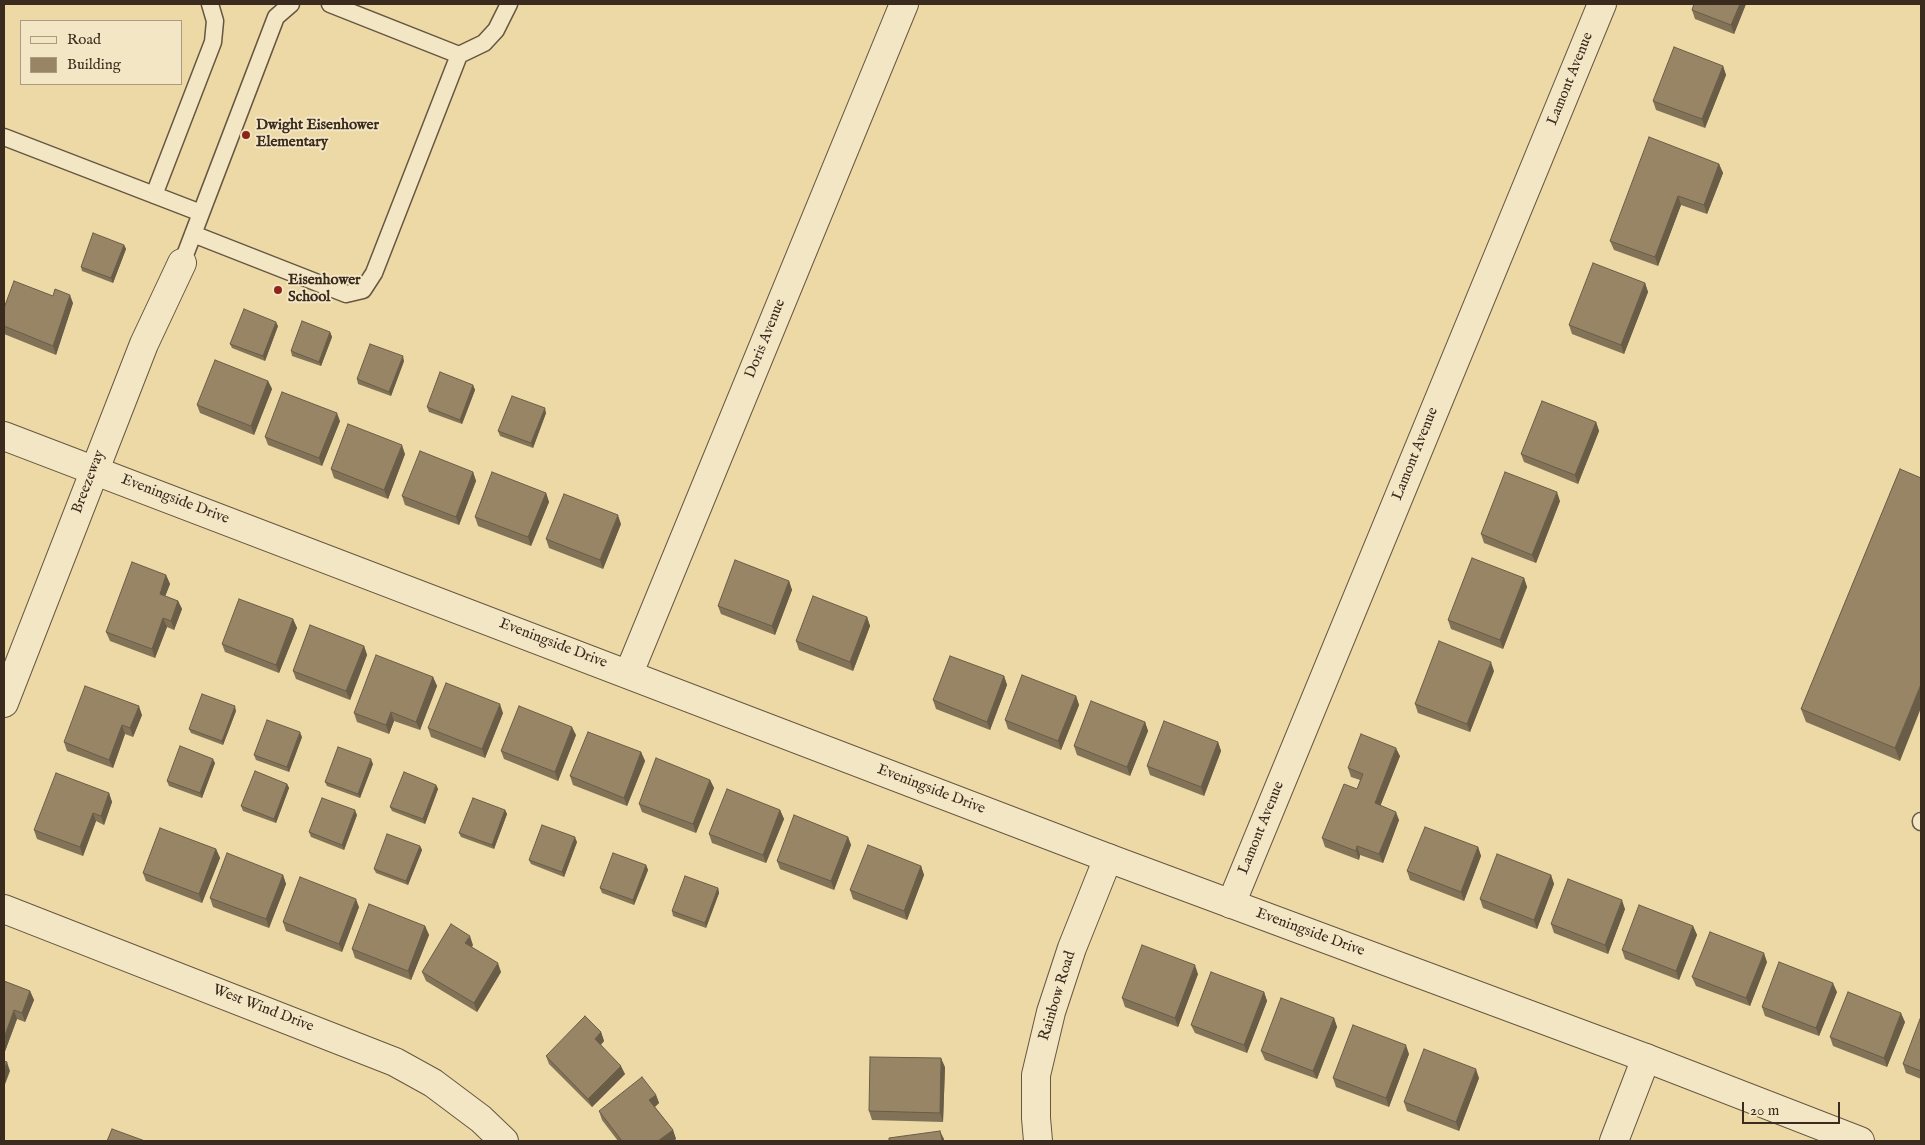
<!DOCTYPE html>
<html>
<head>
<meta charset="utf-8">
<style>
  body { margin:0 }
  #map { position:relative; width:1925px; height:1145px; overflow:hidden; background:#ecd9a6; font-family:"IM FELL English",serif }
  canvas { display:block }
  .frame { position:absolute; inset:0; border:5px solid #3b2b1f; pointer-events:none }
  .legend { position:absolute; left:20px; top:20px; width:162px; height:65px; box-sizing:border-box; background:#f3e6c5; border:1px solid #a99b83; margin:0; padding:6px 9px; list-style:none; font-size:15px; color:#3b2b1f }
  .legend li { display:flex; align-items:center; gap:10px; height:25px }
  .legend b { width:25px; border:1px solid #a99b83 }
  .scale { position:absolute; left:1742px; top:1102px; width:98px; height:22px; box-sizing:border-box; border:2px solid #3b2b1f; border-top:0; padding-left:6px; font-size:15px; line-height:18px; white-space:nowrap; color:#3b2b1f; -webkit-text-stroke:4px #f3e6c5; paint-order:stroke }
</style>
</head>
<body>
<div id="map">
<canvas width="1925" height="1145"></canvas>
<div class="frame"></div>
<ul class="legend">
<li><b style="height:6px;background:#f3e6c5"></b>Road</li>
<li><b style="height:14px;background:#978565"></b>Building</li>
</ul>
<div class="scale">20 m</div>
</div>
<script>
const ctx = document.querySelector('canvas').getContext('2d');
ctx.lineJoin = 'round';
const poly = rows => new Path2D(rows.map(r => 'M' + r).join(''));
function stroke(path, color, width, dash) { ctx.strokeStyle = color; ctx.lineWidth = width; ctx.lineCap = dash ? 'butt' : 'round'; ctx.setLineDash(dash || []); ctx.stroke(path); }
function paint(path, color) { ctx.fillStyle = color; ctx.fill(path, 'evenodd'); }
function drawText(font, color, halo, rows, align = 'center') {
  ctx.font = font + ' "IM FELL English",serif'; ctx.lineWidth = 4; ctx.setLineDash([]); ctx.textBaseline = 'middle'; ctx.strokeStyle = halo; ctx.fillStyle = color; for (const [text, x, y, turn = 0] of rows) {
    ctx.save(); ctx.translate(x, y); ctx.rotate((+turn || 0) * Math.PI / 180); ctx.textAlign = isNaN(turn) ? turn : align; if (halo) ctx.strokeText(text, 0, 0); ctx.fillText(text, 0, 0); ctx.restore();
  }
}
const service = poly([
  [330,4,459,55],
  [4,137,201,213],
  [154,195,213,42,215,21,210,4],
  [193,234,346,294,363,290,374,273,459,55,484,43,496,30,509,4],
  [182,263,276,17,291,4],
  [1921,822,1921,821]
]);
const minor = poly([
  [629,673,904,4],
  [4,703,144,344,182,263],
  [1231,904,1602,4],
  [4,909,395,1062,433,1083,481,1119,504,1141],
  [1038,1141,1036,1118,1036,1075,1051,1012,1072,948,1108,858],
  [1614,1141,1646,1058]
]);
const tertiary = poly([
  [4,436,1108,858,1646,1058,1860,1141]
]);
stroke(service, '#675641', 19);
stroke(minor, '#675641', 30);
stroke(tertiary, '#675641', 30);
stroke(service, '#f3e6c5', 16);
stroke(minor, '#f3e6c5', 28);
stroke(tertiary, '#f3e6c5', 28);
paint(poly([
  [1746,4,1734,34,1695,19,1692,10],
  [1723,66,1726,75,1705,128,1656,110,1653,101],
  [1719,164,1723,173,1707,214,1681,205,1658,266,1614,250,1610,241],
  [124,245,126,249,113,283,82,271,81,267],
  [1645,283,1648,292,1624,354,1572,334,1569,325],
  [53,296,73,303,56,355,4,334,4,308],
  [278,326,265,361,232,348,230,344],
  [330,332,332,337,321,366,292,356,291,351],
  [404,361,391,396,358,384,357,379],
  [268,381,272,389,254,435,200,413,197,405],
  [473,385,475,390,462,424,429,412,427,407],
  [546,413,533,448,500,436,498,431],
  [340,421,322,466,268,445,265,437],
  [1596,422,1599,431,1578,484,1524,462,1521,454],
  [405,454,388,499,334,478,331,469],
  [1900,469,1900,761,1806,722,1801,709],
  [473,472,476,481,459,525,405,505,402,496],
  [546,493,549,502,531,546,478,526,475,517],
  [1560,501,1536,563,1484,543,1481,534],
  [621,524,603,569,549,548,546,539],
  [166,575,170,584,165,596,178,601,182,609,174,630,167,627,155,658,110,641,106,632],
  [1524,578,1527,587,1503,649,1451,629,1448,620],
  [789,581,792,590,775,635,721,614,718,606],
  [867,617,870,626,853,671,799,650,796,641],
  [293,619,297,628,279,673,225,652,222,644],
  [364,646,367,655,350,700,296,679,293,671],
  [1494,671,1470,732,1418,713,1415,704],
  [1004,676,1007,685,990,730,936,709,933,700],
  [433,677,437,686,420,730,394,721,389,734,357,722,354,713],
  [1076,696,1079,705,1061,750,1008,729,1005,720],
  [236,711,223,745,191,733,189,729],
  [503,713,485,758,431,737,428,728],
  [142,715,133,737,125,734,113,768,67,751,64,742],
  [1145,722,1148,731,1130,776,1077,755,1074,746],
  [576,735,558,781,504,759,501,751],
  [302,737,289,772,256,760,254,755],
  [1218,742,1221,751,1204,796,1150,775,1147,766],
  [641,752,645,761,627,806,573,785,570,776],
  [1400,756,1380,806,1399,820,1383,863,1360,855,1359,860,1325,847,1322,838,1357,789,1360,780,1351,777,1348,768],
  [215,763,202,798,169,786,167,781],
  [373,764,360,798,327,786,325,782],
  [710,780,714,788,696,833,642,812,639,804],
  [287,784,289,788,276,823,243,811,241,806],
  [436,785,438,789,425,824,392,811,390,807],
  [109,793,112,802,104,825,96,821,83,856,37,839,34,830],
  [505,810,507,814,494,849,461,837,459,833],
  [780,810,784,819,766,863,712,843,709,834],
  [357,815,344,850,311,837,309,832],
  [848,837,851,845,834,890,780,869,777,861],
  [577,842,564,877,531,864,529,860],
  [420,846,422,850,408,885,376,873,374,869],
  [1478,847,1481,856,1464,901,1410,880,1407,871],
  [216,849,220,858,202,903,146,881,143,873],
  [646,865,648,870,634,905,602,893,600,888],
  [921,866,924,875,907,920,853,899,850,890],
  [283,875,286,884,269,928,213,907,210,898],
  [1551,875,1554,884,1537,929,1483,908,1480,899],
  [718,888,719,893,706,928,673,916,672,911],
  [359,907,342,952,286,931,283,922],
  [1625,909,1608,954,1554,933,1551,924],
  [425,926,429,935,411,980,355,958,352,949],
  [1693,926,1697,935,1679,980,1625,959,1622,950],
  [473,945,472,947,501,972,477,1012,426,981,422,972],
  [1767,962,1750,1006,1696,986,1692,977],
  [1198,974,1178,1027,1125,1007,1122,998],
  [4,981,30,991,34,1000,25,1022,17,1019,4,1054],
  [1264,992,1267,1001,1247,1053,1195,1033,1191,1025],
  [1837,992,1819,1036,1765,1016,1762,1007],
  [1334,1018,1337,1027,1317,1079,1265,1060,1261,1051],
  [1921,1019,1921,1079,1906,1073,1903,1064],
  [1905,1022,1887,1067,1833,1046,1830,1037],
  [601,1032,604,1041,601,1045,625,1074,592,1107,549,1064,546,1056],
  [1409,1054,1389,1107,1336,1087,1333,1078],
  [945,1067,943,1122,872,1120,869,1111],
  [1479,1078,1459,1131,1407,1111,1404,1102],
  [656,1095,659,1103,655,1107,673,1130,676,1139,673,1141,618,1141,602,1120,599,1111]
]), '#827257');
paint(poly([
  [1740,4,1746,4,1734,34,1731,25],
  [1723,66,1726,75,1705,128,1702,119],
  [1719,164,1723,173,1707,214,1704,205],
  [1678,196,1681,205,1658,266,1655,257],
  [124,245,126,249,113,283,111,278],
  [1645,283,1648,292,1624,354,1621,345],
  [70,295,73,303,56,355,53,346],
  [276,322,278,326,265,361,263,356],
  [330,332,332,337,321,366,319,362],
  [403,356,404,361,391,396,389,392],
  [268,381,272,389,254,435,251,426],
  [473,385,475,390,462,424,460,420],
  [545,408,546,413,533,448,531,443],
  [337,413,340,421,322,466,319,458],
  [1596,422,1599,431,1578,484,1575,475],
  [402,445,405,454,388,499,384,490],
  [473,472,476,481,459,525,456,517],
  [1557,492,1560,501,1536,563,1532,555],
  [546,493,549,502,531,546,528,537],
  [618,515,621,524,603,569,600,560],
  [166,575,170,584,163,602,160,594],
  [1524,578,1527,587,1503,649,1500,640],
  [789,581,792,590,775,635,772,626],
  [178,601,182,609,174,630,171,621],
  [867,617,870,626,853,671,850,662],
  [163,618,167,627,155,658,152,649],
  [293,619,297,628,279,673,276,665],
  [364,646,367,655,350,700,346,691],
  [1491,662,1494,671,1470,732,1467,724],
  [1004,676,1007,685,990,730,987,722],
  [433,677,437,686,420,730,416,722],
  [1921,684,1921,708,1900,761,1895,748],
  [1076,696,1079,705,1061,750,1058,741],
  [500,704,503,713,485,758,482,749],
  [139,706,142,715,133,737,130,728],
  [235,706,236,711,223,745,222,741],
  [391,712,394,721,389,734,386,725],
  [1145,722,1148,731,1130,776,1127,767],
  [122,725,125,734,113,768,109,760],
  [572,727,576,735,558,781,555,772],
  [300,732,302,737,289,772,287,767],
  [1218,742,1221,751,1204,796,1201,787],
  [1396,748,1400,756,1378,812,1375,803],
  [641,752,645,761,627,806,624,798],
  [213,759,215,763,202,798,200,793],
  [371,759,373,764,360,798,358,794],
  [710,780,714,788,696,833,693,824],
  [287,784,289,788,276,823,274,819],
  [436,785,438,789,425,824,423,819],
  [109,793,112,802,104,825,101,816],
  [355,810,357,815,344,850,342,845],
  [505,810,507,814,494,849,492,845],
  [780,810,784,819,766,863,763,855],
  [1396,812,1399,820,1383,863,1379,854],
  [93,813,96,821,83,856,80,847],
  [575,837,577,842,564,877,562,872],
  [848,837,851,845,834,890,831,881],
  [420,846,422,850,408,885,406,881],
  [1357,846,1360,855,1359,860,1356,851],
  [1478,847,1481,856,1464,901,1461,892],
  [216,849,220,858,202,903,199,894],
  [646,865,648,870,634,905,633,900],
  [921,866,924,875,907,920,904,911],
  [283,875,286,884,269,928,266,919],
  [1551,875,1554,884,1537,929,1534,920],
  [718,888,719,893,706,928,705,923],
  [356,899,359,907,342,952,339,944],
  [1622,900,1625,909,1608,954,1605,945],
  [425,926,429,935,411,980,408,971],
  [1693,926,1697,935,1679,980,1676,971],
  [470,936,473,945,468,952,465,943],
  [1764,953,1767,962,1750,1006,1746,998],
  [498,963,501,972,477,1012,474,1003],
  [1195,965,1198,974,1178,1027,1175,1018],
  [1833,983,1837,992,1819,1036,1816,1028],
  [30,991,34,1000,25,1022,22,1013],
  [1264,992,1267,1001,1247,1053,1244,1045],
  [14,1010,17,1019,4,1054,4,1038],
  [1901,1013,1905,1022,1887,1067,1884,1058],
  [1334,1018,1337,1027,1317,1079,1313,1071],
  [601,1032,604,1041,598,1047,595,1039],
  [1406,1045,1409,1054,1389,1107,1386,1098],
  [941,1058,945,1067,943,1122,940,1113],
  [7,1062,10,1071,4,1087,4,1070],
  [621,1066,625,1074,592,1107,588,1099],
  [1476,1069,1479,1078,1459,1131,1456,1122],
  [656,1095,659,1103,652,1109,649,1100],
  [673,1130,676,1139,673,1141,658,1141],
  [940,1131,944,1139,944,1141,942,1141]
]), '#6a5d47');
const building = poly([
  [1694,4,1740,4,1731,25,1692,10,1694,4],
  [1674,47,1723,66,1702,119,1653,101,1674,47],
  [1649,137,1719,164,1704,205,1678,196,1655,257,1610,241,1649,137],
  [93,233,124,245,111,278,81,267,93,233],
  [1593,263,1645,283,1621,345,1569,325,1593,263],
  [14,281,53,296,55,289,70,295,53,346,4,326,4,308,14,281],
  [244,309,276,322,263,356,230,344,244,309],
  [302,321,330,332,319,362,291,351,302,321],
  [370,344,403,356,389,392,357,379,370,344],
  [215,360,268,381,251,426,197,405,215,360],
  [440,372,473,385,460,420,427,407,440,372],
  [282,392,337,413,319,458,265,437,282,392],
  [512,396,545,408,531,443,498,431,512,396],
  [1542,401,1596,422,1575,475,1521,454,1542,401],
  [348,424,402,445,384,490,331,469,348,424],
  [420,451,473,472,456,517,402,496,420,451],
  [1900,469,1921,478,1921,684,1895,748,1801,709,1900,469],
  [492,472,546,493,528,537,475,517,492,472],
  [1505,472,1557,492,1532,555,1481,534,1505,472],
  [564,494,618,515,600,560,546,539,564,494],
  [1472,558,1524,578,1500,640,1448,620,1472,558],
  [735,560,789,581,772,626,718,606,735,560],
  [132,562,166,575,160,594,178,601,171,621,163,618,152,649,106,632,132,562],
  [813,596,867,617,850,662,796,641,813,596],
  [239,599,293,619,276,665,222,644,239,599],
  [310,625,364,646,346,691,293,671,310,625],
  [1439,641,1491,662,1467,724,1415,704,1439,641],
  [376,655,433,677,416,722,391,712,386,725,354,713,376,655],
  [950,656,1004,676,987,722,933,700,950,656],
  [1022,675,1076,696,1058,741,1005,720,1022,675],
  [446,683,500,704,482,749,428,728,446,683],
  [85,686,139,706,130,728,122,725,109,760,64,742,85,686],
  [202,694,235,706,222,741,189,729,202,694],
  [1091,701,1145,722,1127,767,1074,746,1091,701],
  [519,706,572,727,555,772,501,751,519,706],
  [267,720,300,732,287,767,254,755,267,720],
  [1164,721,1218,742,1201,787,1147,766,1164,721],
  [588,732,641,752,624,798,570,776,588,732],
  [1361,734,1396,748,1375,803,1396,812,1379,854,1357,846,1356,851,1322,838,1344,784,1357,789,1363,774,1348,768,1361,734],
  [180,746,213,759,200,793,167,781,180,746],
  [338,747,371,759,358,794,325,782,338,747],
  [656,758,710,780,693,824,639,804,656,758],
  [255,771,287,784,274,819,241,806,255,771],
  [404,772,436,785,423,819,390,807,404,772],
  [56,773,109,793,101,816,93,813,80,847,34,830,56,773],
  [727,789,780,810,763,855,709,834,727,789],
  [322,798,355,810,342,845,309,832,322,798],
  [473,798,505,810,492,845,459,833,473,798],
  [794,815,848,837,831,881,777,861,794,815],
  [542,825,575,837,562,872,529,860,542,825],
  [1425,827,1478,847,1461,892,1407,871,1425,827],
  [160,828,216,849,199,894,143,873,160,828],
  [387,834,420,846,406,881,374,869,387,834],
  [868,845,921,866,904,911,850,890,868,845],
  [227,853,283,875,266,919,210,898,227,853],
  [613,853,646,865,633,900,600,888,613,853],
  [1497,854,1551,875,1534,920,1480,899,1497,854],
  [685,876,718,888,705,923,672,911,685,876],
  [300,877,356,899,339,944,283,922,300,877],
  [1568,879,1622,900,1605,945,1551,924,1568,879],
  [369,904,425,926,408,971,352,949,369,904],
  [1639,905,1693,926,1676,971,1622,950,1639,905],
  [451,924,470,936,465,943,498,963,474,1003,422,972,451,924],
  [1710,932,1764,953,1746,998,1692,977,1710,932],
  [1142,945,1195,965,1175,1018,1122,998,1142,945],
  [1779,962,1833,983,1816,1028,1762,1007,1779,962],
  [1211,972,1264,992,1244,1045,1191,1025,1211,972],
  [4,981,30,991,22,1013,14,1010,4,1038,4,981],
  [1848,992,1901,1013,1884,1058,1830,1037,1848,992],
  [1281,998,1334,1018,1313,1071,1261,1051,1281,998],
  [585,1016,601,1032,595,1039,621,1066,588,1099,546,1056,585,1016],
  [1920,1019,1921,1019,1921,1071,1903,1064,1920,1019],
  [1353,1025,1406,1045,1386,1098,1333,1078,1353,1025],
  [1424,1049,1476,1069,1456,1122,1404,1102,1424,1049],
  [870,1057,941,1058,940,1113,869,1111,870,1057],
  [4,1061,7,1062,4,1070,4,1061],
  [642,1077,656,1095,649,1100,673,1130,658,1141,622,1141,599,1111,642,1077],
  [112,1129,145,1141,107,1141,112,1129],
  [940,1131,942,1141,889,1141,889,1138,940,1131]
]);
paint(building, '#978565');
stroke(building, '#6a5d47', 1);
for (const [x, y, r, color] of [
  [246,135,5,"#8f2418"],
  [278,290,5,"#8f2418"]
]) { const dot = new Path2D(); dot.arc(x, y, r, 0, 2 * Math.PI); ctx.fillStyle = color; ctx.fill(dot); stroke(dot, '#f3e6c5', 2); }
drawText('15px', '#3b2b1f', '#f3e6c5', [
  ["Lamont Avenue",1571,79,-68],
  ["Doris Avenue",766,339,-68],
  ["Lamont Avenue",1416,454,-68],
  ["Breezeway",89,482,-69],
  ["Eveningside Drive",175,500,21],
  ["Eveningside Drive",553,644,21],
  ["Eveningside Drive",931,790,21],
  ["Lamont Avenue",1262,828,-68],
  ["Eveningside Drive",1310,933,20],
  ["Rainbow Road",1058,996,-73],
  ["West Wind Drive",263,1009,21]
]);
drawText('bold 15px', '#3b2b1f', '#f3e6c5', [
  ["Dwight Eisenhower",256,126],
  ["Elementary",256,143],
  ["Eisenhower",288,281],
  ["School",288,298]
], 'left');
</script>
</body>
</html>
